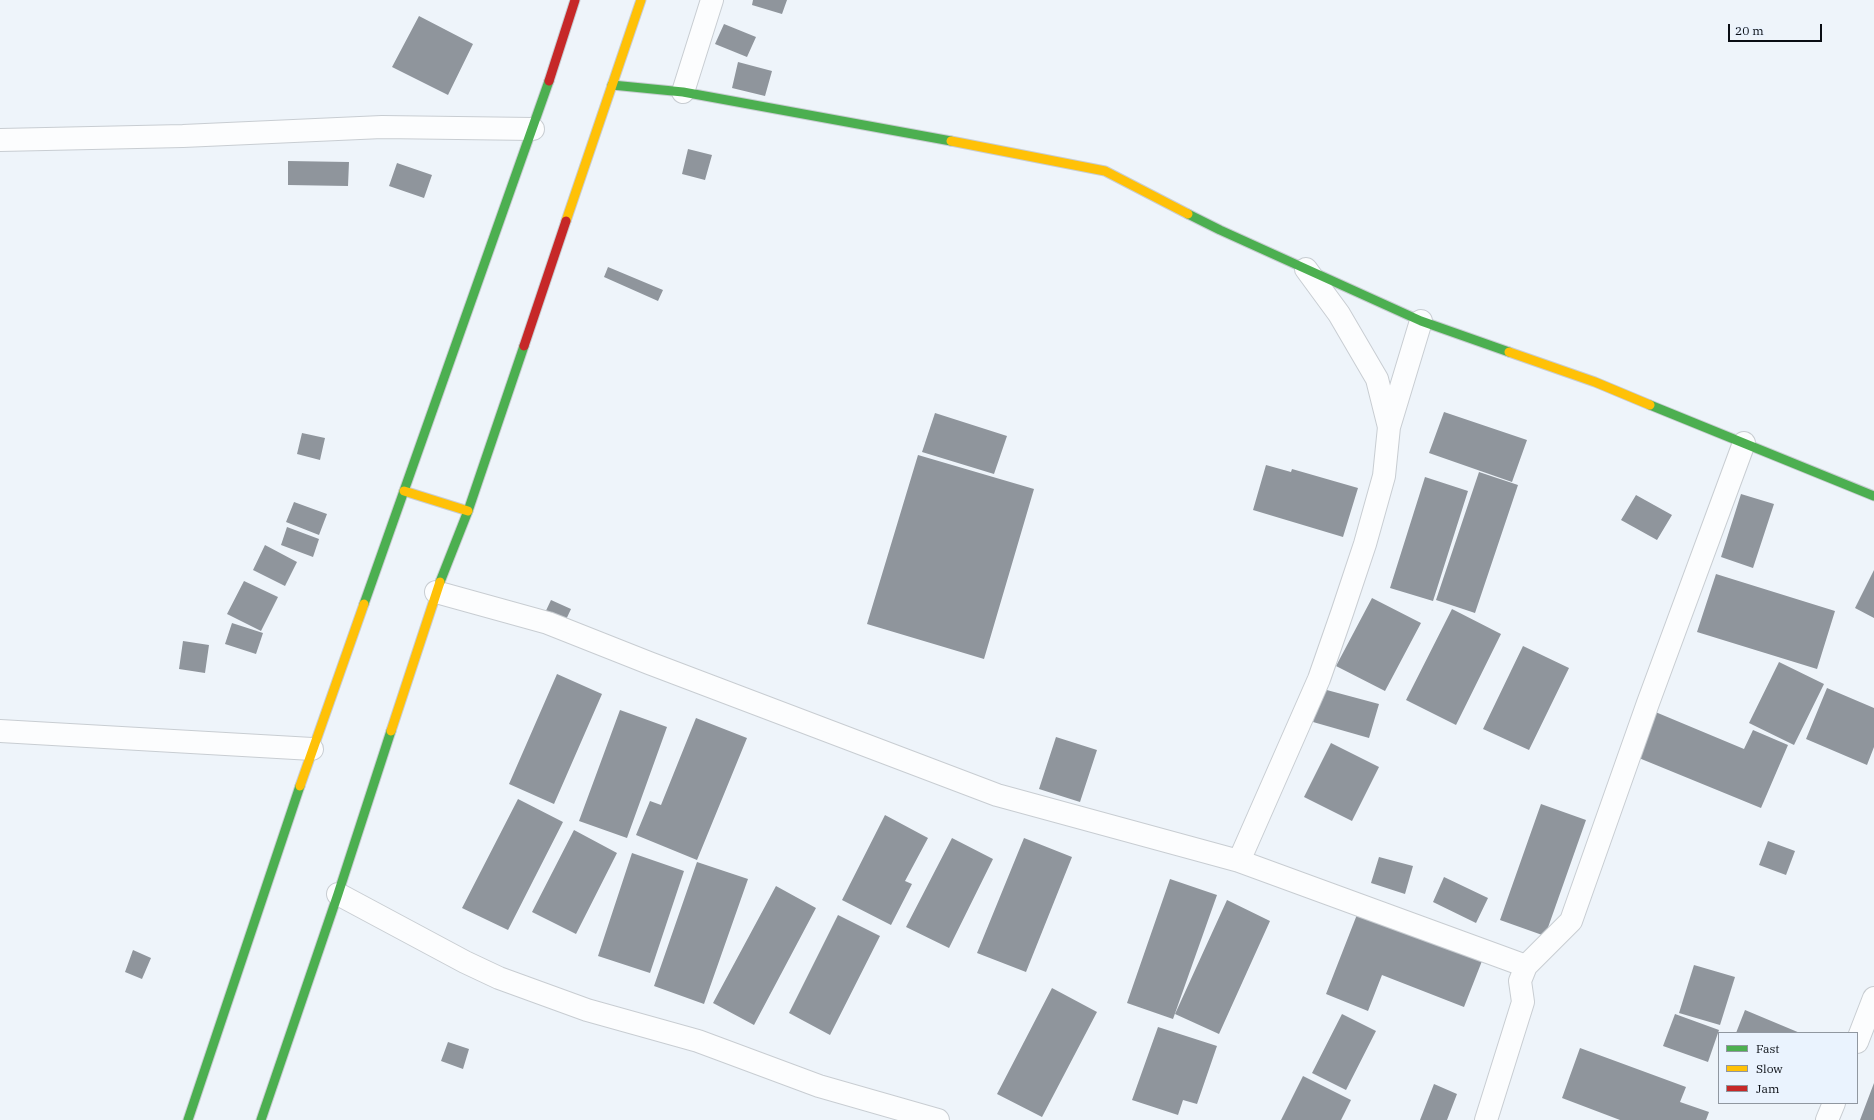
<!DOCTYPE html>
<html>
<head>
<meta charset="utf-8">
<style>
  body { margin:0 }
  #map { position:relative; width:1874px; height:1120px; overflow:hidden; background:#eef4fa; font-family:"IBM Plex Serif",serif }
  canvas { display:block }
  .legend { position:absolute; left:1718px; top:1032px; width:140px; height:72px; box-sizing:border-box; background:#eaf3fe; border:1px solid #9097a0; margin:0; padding:5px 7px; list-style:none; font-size:12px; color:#090d13 }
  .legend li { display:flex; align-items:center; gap:8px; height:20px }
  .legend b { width:20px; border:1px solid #9097a0 }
  .scale { position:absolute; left:1728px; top:24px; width:94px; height:18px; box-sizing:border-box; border:2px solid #090d13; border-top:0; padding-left:5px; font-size:12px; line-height:14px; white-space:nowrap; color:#090d13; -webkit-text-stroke:3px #eaf3fe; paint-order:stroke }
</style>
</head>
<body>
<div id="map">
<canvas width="1874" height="1120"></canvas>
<ul class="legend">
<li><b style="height:5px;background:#4caf50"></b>Fast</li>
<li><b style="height:5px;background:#ffc107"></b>Slow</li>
<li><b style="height:5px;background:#c62828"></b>Jam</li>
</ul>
<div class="scale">20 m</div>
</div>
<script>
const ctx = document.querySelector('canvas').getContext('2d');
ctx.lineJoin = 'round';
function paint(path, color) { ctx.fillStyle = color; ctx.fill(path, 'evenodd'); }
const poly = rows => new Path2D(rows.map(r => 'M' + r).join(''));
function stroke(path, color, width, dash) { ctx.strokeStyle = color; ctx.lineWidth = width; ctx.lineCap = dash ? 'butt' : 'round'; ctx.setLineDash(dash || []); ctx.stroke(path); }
paint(poly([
  [753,0,787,0,782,14,752,5],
  [419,16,473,44,448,95,392,67],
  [724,24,756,37,747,57,715,44],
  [738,62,772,71,765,96,732,88],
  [688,149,712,155,705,180,682,174],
  [288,161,349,162,348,186,288,185],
  [397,163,432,175,424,198,389,186],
  [608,267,663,290,658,301,604,277],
  [1444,412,1527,440,1512,482,1429,453],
  [935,413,1007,436,994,474,922,452],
  [302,433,325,438,320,460,297,454],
  [918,455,1034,489,984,659,867,624],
  [1266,465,1291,472,1292,469,1358,488,1343,537,1253,510],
  [1479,472,1518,485,1475,613,1436,600],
  [1425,477,1468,491,1433,601,1390,588],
  [1741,494,1774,504,1753,568,1721,557],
  [1636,495,1672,515,1657,540,1621,520],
  [294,502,327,514,319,535,286,522],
  [287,527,319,539,313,557,281,545],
  [265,545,297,562,285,586,253,570],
  [1874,570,1874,618,1855,608],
  [1716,574,1835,611,1817,669,1697,632],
  [244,581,278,597,261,631,227,614],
  [1372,598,1421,623,1385,691,1336,666],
  [551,600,571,609,563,626,543,617],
  [1452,609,1501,634,1456,725,1406,700],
  [232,623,263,633,256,654,225,644],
  [183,641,209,645,205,673,179,669],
  [1523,646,1569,668,1529,750,1483,729],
  [1779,662,1824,684,1794,745,1749,723],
  [557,674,602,694,554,804,509,784],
  [1827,688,1874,708,1874,747,1867,765,1806,739],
  [1323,689,1379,704,1369,738,1313,722],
  [620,710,667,727,627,838,579,821],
  [1653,711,1744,749,1753,730,1788,745,1761,808,1634,756],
  [696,718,747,738,697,860,636,835,650,801,661,805],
  [1056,737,1097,750,1080,802,1039,789],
  [1331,743,1379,767,1352,821,1304,797],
  [518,799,563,822,508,930,462,908],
  [1541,804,1586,820,1545,936,1500,920],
  [885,815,928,838,905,881,912,884,891,925,842,900],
  [574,830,617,853,576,934,532,912],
  [952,838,993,859,949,948,906,927],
  [1024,838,1072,857,1026,972,977,953],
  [1768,841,1795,851,1786,875,1759,865],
  [632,853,684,871,650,973,598,956],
  [1379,857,1413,866,1405,894,1371,883],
  [697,862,748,879,704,1004,654,986],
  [1444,877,1488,898,1476,923,1433,902],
  [1170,879,1217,895,1173,1019,1127,1003],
  [776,886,816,908,754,1025,713,1003],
  [1227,900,1270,921,1219,1034,1175,1014],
  [1358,912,1482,961,1464,1007,1382,975,1368,1011,1326,994],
  [838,915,880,936,830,1035,789,1013],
  [133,950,151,958,142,979,125,972],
  [1694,965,1735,977,1720,1025,1679,1013],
  [1052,988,1097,1012,1042,1117,997,1094],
  [1745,1010,1800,1033,1736,1033],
  [1342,1014,1376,1031,1346,1090,1312,1073],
  [1675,1014,1719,1030,1708,1062,1663,1046],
  [1158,1027,1217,1046,1197,1104,1183,1100,1178,1115,1132,1100],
  [448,1042,469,1049,463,1069,441,1061],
  [1580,1048,1686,1087,1680,1102,1709,1112,1706,1120,1620,1120,1562,1098],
  [1303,1076,1351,1100,1341,1120,1281,1120],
  [1874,1083,1874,1120,1860,1120],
  [1434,1084,1457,1094,1447,1120,1420,1120]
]), '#8f959c');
const street = poly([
  [683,92,712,0],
  [0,140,183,136,382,127,533,129],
  [1389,427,1421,321],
  [436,592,548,623,649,663,997,795,1239,861,1526,966,1520,981,1523,1002,1486,1120],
  [0,731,312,749],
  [1239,861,1319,679,1342,613,1365,544,1384,476,1389,427,1377,379,1339,314,1306,269],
  [338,894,465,962,499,978,587,1010,698,1041,819,1086,938,1120],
  [1526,966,1571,921,1648,703,1744,443],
  [1857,1042,1874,998],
  [1827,1120,1834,1103]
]);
const fast = poly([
  [612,85,683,92,951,141],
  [1188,214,1220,230,1421,321,1509,352],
  [1650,405,1874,496],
  [440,582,468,511,524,346],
  [364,604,549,81],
  [188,1120,300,786],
  [261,1120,338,894,391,731]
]);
const slow = poly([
  [951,141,1105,171,1188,214],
  [566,221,641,0],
  [1509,352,1595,382,1650,405],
  [404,491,468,511],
  [391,731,440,582],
  [300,786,364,604]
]);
const jam = poly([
  [549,81,575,0],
  [524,346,566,221]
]);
stroke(street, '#c8cdd2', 24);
stroke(fast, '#c8cdd2', 11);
stroke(slow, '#c8cdd2', 11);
stroke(jam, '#c8cdd2', 11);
stroke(street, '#fcfdfe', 22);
stroke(fast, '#4caf50', 9);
stroke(slow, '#ffc107', 9);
stroke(jam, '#c62828', 9);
</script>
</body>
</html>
